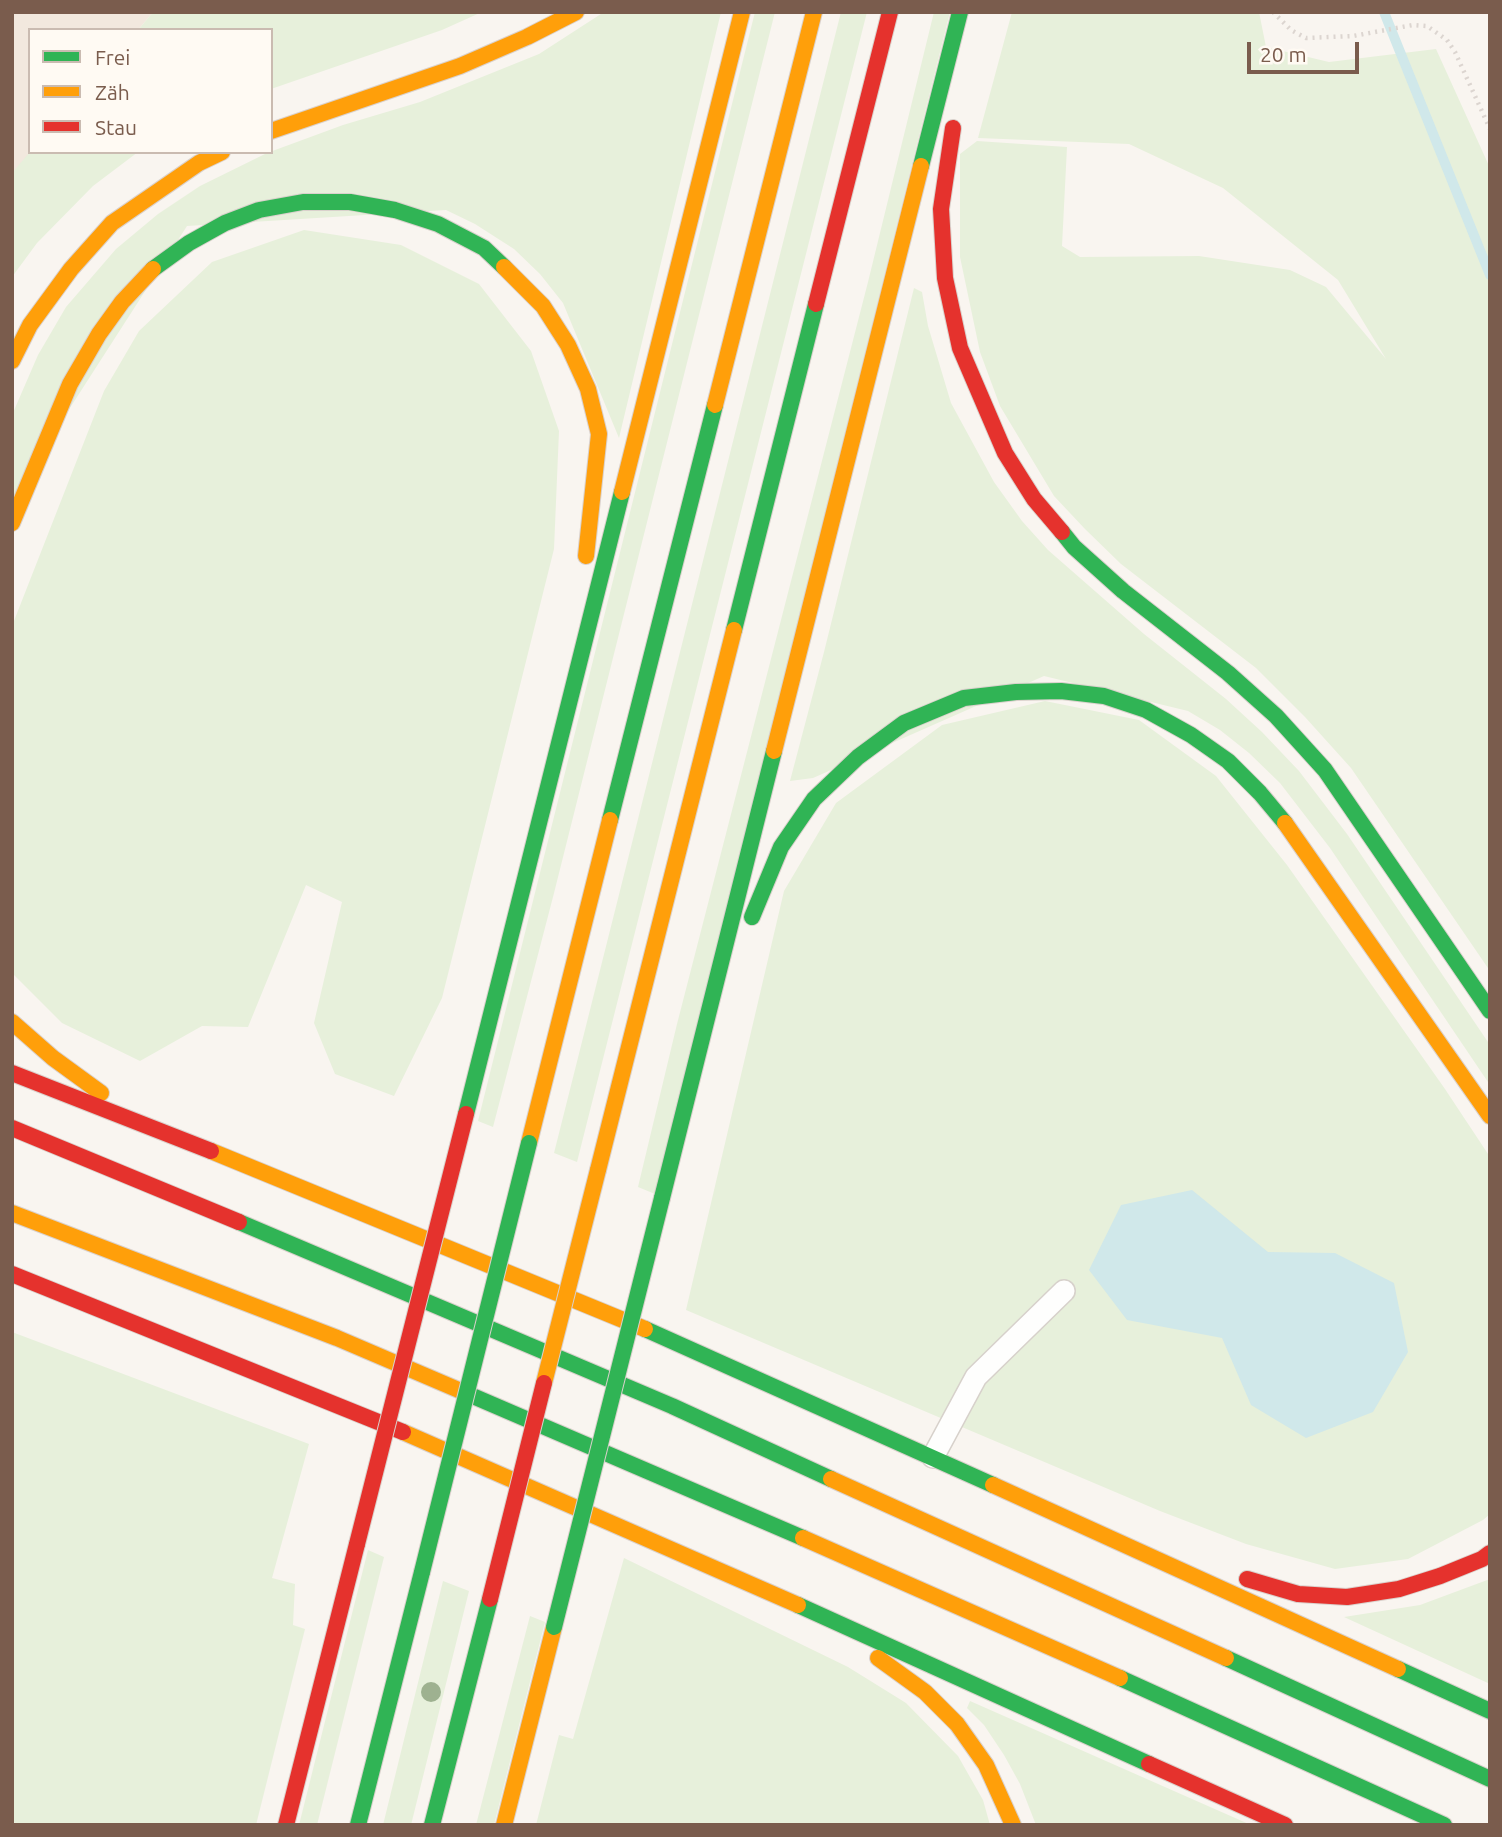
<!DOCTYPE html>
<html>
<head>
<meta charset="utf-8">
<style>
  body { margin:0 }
  #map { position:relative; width:1502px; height:1837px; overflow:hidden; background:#f9f5f0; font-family:Ubuntu,sans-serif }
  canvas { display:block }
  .frame { position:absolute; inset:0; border:14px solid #7a5c4d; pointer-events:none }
  .legend { position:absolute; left:28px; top:28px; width:245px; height:126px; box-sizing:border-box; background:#fffaf3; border:2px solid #cabbb1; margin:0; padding:9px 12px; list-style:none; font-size:21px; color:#7a5c4d }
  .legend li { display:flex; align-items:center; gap:14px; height:35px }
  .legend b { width:35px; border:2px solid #cabbb1 }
  .scale { position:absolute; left:1247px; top:42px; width:112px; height:32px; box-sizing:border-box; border:4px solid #7a5c4d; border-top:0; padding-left:9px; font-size:21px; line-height:24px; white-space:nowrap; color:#7a5c4d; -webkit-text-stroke:5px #fffaf3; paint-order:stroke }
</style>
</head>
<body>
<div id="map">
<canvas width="1502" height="1837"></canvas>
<div class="frame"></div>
<ul class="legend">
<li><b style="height:9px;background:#30b455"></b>Frei</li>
<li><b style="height:9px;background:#ff9f0a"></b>Zäh</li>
<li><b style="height:9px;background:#e5322d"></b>Stau</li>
</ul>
<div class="scale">20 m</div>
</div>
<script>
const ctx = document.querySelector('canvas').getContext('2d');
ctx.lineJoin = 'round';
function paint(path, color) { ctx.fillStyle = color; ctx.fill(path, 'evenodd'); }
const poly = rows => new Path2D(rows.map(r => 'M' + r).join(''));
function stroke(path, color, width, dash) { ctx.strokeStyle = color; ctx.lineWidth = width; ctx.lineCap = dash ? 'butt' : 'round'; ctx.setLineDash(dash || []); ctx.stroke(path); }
paint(poly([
  [12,12,153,12,138,30,30,30,30,152,32,152,12,174]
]), '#f2e8de');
paint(poly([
  [153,12,482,12,442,30,271,89,271,30,138,30],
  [604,12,721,12,619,438,563,303,540,274,514,249,475,224,446,210,187,226,12,498,12,415,38,355,66,307,116,249,158,214,200,186,267,153,343,125,420,102,539,54],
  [755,12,775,12,553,897,493,1127,478,1121],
  [841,12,867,12,577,1162,554,1153],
  [934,12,950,12,655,1194,638,1187,677,1024,868,282],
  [1012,12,1259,12,1266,47,1329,62,1436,49,1490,168,1490,971,1351,768,1305,717,1256,668,1121,564,1085,529,1054,496,1000,406,980,352,960,257,960,154,977,141,1067,147,1062,246,1080,257,1199,256,1290,270,1326,287,1386,359,1338,280,1223,188,1129,144,978,138],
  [30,152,138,152,93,186,37,243,12,277,12,173],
  [304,230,401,245,479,284,531,351,559,431,554,549,442,998,394,1096,335,1074,314,1023,342,902,306,885,248,1027,202,1026,140,1061,62,1023,12,973,12,626,104,391,139,331,212,262],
  [914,288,922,292,928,326,951,403,994,482,1022,521,1048,550,1144,634,1226,699,1262,732,1299,771,1347,834,1490,1045,1490,1085,1330,848,1280,783,1249,753,1220,730,1188,711,1044,676,813,778,790,781,824,652],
  [1045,701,1139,720,1216,776,1287,865,1445,1089,1490,1157,1490,1514,1483,1520,1408,1559,1335,1569,1246,1544,1160,1511,686,1310,784,891,836,803,942,725],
  [12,1332,309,1444,272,1578,295,1584,293,1625,305,1629,256,1825,12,1825],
  [368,1550,384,1557,317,1825,299,1825],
  [624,1558,848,1667,906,1703,958,1756,983,1800,990,1825,536,1825,559,1735,573,1739],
  [1490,1579,1490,1684,1344,1617,1420,1605],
  [443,1581,469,1591,411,1825,383,1825],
  [530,1616,545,1622,494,1825,476,1825],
  [970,1701,1251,1825,1036,1825,1020,1784,1004,1755,984,1725,967,1708]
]), '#e7f0db');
paint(poly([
  [1192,1190,1268,1252,1335,1253,1394,1283,1408,1352,1373,1412,1306,1438,1251,1405,1222,1338,1127,1320,1089,1270,1121,1205]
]), '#d0e8ea');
stroke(poly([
  [1384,12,1490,275]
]), '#d0e8ea', 10);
const lane = poly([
  [933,1457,976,1377,1064,1291]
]);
const fast = poly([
  [921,166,960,12],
  [153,269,189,243,225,223,259,210,303,202,350,202,395,210,438,224,484,248,504,267],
  [1062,532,1074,547,1123,591,1228,673,1276,716,1325,770,1490,1011],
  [734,630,816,304],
  [610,820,715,405],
  [752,917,781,847,814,799,858,757,904,723,964,698,1016,692,1061,691,1104,696,1146,710,1191,735,1228,761,1260,793,1285,823],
  [466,1114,622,492],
  [662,1198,774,751],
  [239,1222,672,1406,831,1479],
  [645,1329,993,1485],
  [461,1391,803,1538],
  [798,1605,1149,1764],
  [1226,1658,1490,1779],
  [1398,1669,1490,1711],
  [1120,1678,1444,1825],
  [358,1825,422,1572],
  [432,1825,490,1599]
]);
const slow = poly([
  [271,131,460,66,527,37,576,12],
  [504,267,543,306,568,345,588,389,599,434,586,556],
  [12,361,30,325,71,269,112,223,199,163,222,152],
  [715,405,814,12],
  [622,492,742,12],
  [12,523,70,384,99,334,122,302,153,269],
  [774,751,921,166],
  [1285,823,1490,1116],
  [12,1022,53,1058,101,1093],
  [529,1143,610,820],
  [211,1151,645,1329],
  [598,1170,734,630],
  [12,1213,337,1338,461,1391],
  [403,1432,798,1605],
  [831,1479,1226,1658],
  [993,1485,1398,1669],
  [803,1538,1120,1678],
  [878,1658,925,1692,957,1724,986,1765,1013,1825],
  [504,1825,554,1627]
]);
const jam = poly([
  [953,128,941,209,945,278,960,348,1005,453,1034,499,1062,532],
  [816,304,890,12],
  [12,1073,211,1151],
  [12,1128,239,1222],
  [12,1274,403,1432],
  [1247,1579,1298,1594,1347,1597,1399,1589,1440,1576,1482,1559,1490,1553],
  [1149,1764,1285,1825],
  [286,1825,357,1544]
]);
stroke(lane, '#d7d1cb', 24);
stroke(fast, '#dad1cc', 18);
stroke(slow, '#dad1cc', 18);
stroke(jam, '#dad1cc', 18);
stroke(poly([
  [1273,12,1291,30,1306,38,1353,36,1413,25,1427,26,1447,40,1455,52,1490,129]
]), '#dcd5d0', 4.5, [2, 5]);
stroke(lane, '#fefefd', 21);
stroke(fast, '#30b455', 16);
stroke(slow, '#ff9f0a', 16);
stroke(jam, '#e5322d', 16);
const fastBridge = poly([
  [422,1572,529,1143],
  [554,1627,662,1198]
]);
const slowBridge = poly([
  [544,1383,598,1170]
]);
const jamBridge = poly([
  [357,1544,466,1114],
  [490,1599,544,1383]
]);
stroke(fastBridge, '#dad1cc', 18, []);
stroke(slowBridge, '#dad1cc', 18, []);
stroke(jamBridge, '#dad1cc', 18, []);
stroke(fastBridge, '#30b455', 16);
stroke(slowBridge, '#ff9f0a', 16);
stroke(jamBridge, '#e5322d', 16);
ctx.fillStyle = '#9eb190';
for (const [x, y] of [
  [431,1692]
]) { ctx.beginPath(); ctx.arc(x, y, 10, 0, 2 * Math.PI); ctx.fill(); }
</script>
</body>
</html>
